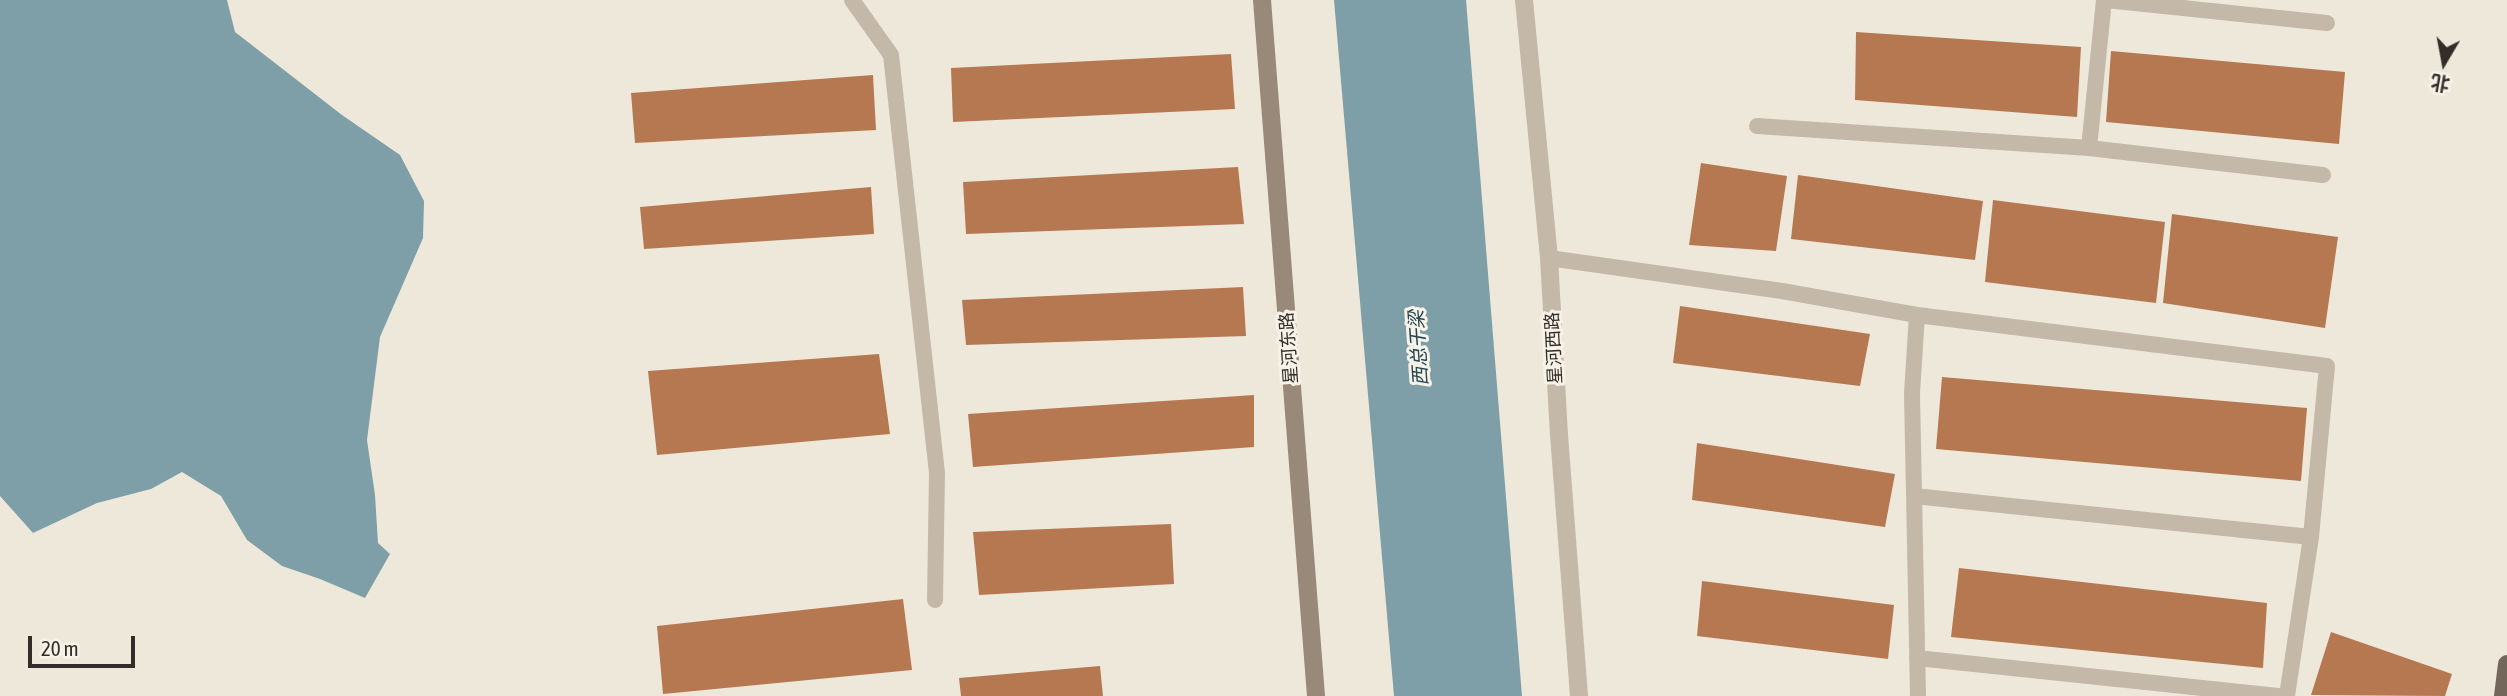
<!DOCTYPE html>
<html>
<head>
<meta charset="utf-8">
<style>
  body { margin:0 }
  #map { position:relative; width:2507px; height:696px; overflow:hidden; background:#eee8db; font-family:"Asap Condensed","Noto Sans SC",sans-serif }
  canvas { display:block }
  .north { position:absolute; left:2409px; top:28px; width:70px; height:70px; -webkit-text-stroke:5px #f6f2e7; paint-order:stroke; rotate:190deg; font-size:19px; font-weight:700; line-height:28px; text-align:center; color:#322d28 }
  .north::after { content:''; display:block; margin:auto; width:24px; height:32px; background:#322d28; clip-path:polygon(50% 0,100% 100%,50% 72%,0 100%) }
  .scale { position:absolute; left:28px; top:636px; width:107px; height:32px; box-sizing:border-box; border:4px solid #322d28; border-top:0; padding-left:9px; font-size:21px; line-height:24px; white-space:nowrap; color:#322d28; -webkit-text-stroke:5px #f6f2e7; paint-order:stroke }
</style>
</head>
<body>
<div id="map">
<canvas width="2507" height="696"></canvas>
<div class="north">北</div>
<div class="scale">20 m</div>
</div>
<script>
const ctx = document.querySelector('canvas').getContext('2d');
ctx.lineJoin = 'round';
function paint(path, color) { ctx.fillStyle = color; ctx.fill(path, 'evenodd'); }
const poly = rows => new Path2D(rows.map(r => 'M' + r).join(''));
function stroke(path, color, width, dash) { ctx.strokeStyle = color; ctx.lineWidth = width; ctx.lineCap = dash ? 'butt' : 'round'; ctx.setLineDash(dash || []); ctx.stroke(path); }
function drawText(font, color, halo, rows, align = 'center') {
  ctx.font = font + ' "Asap Condensed","Noto Sans SC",sans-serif'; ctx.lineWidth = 6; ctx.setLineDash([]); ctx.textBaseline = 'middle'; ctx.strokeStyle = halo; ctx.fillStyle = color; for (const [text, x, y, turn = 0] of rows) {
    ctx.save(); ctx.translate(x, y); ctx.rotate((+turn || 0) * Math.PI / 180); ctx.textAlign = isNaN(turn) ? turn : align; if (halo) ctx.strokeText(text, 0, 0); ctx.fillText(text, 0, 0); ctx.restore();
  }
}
paint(poly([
  [0,0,227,0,235,32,342,115,400,155,424,201,423,238,380,337,367,440,375,495,378,543,390,554,365,598,320,579,282,566,247,540,221,496,182,472,151,489,97,503,33,533,0,496],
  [1334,0,1466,0,1522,696,1394,696]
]), '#7e9fa7');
paint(poly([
  [1856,32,2081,47,2077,117,1855,100],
  [2111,51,2345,72,2339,144,2106,122],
  [1231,54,1235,109,953,122,951,68],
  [873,75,876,130,635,143,631,93],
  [1701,163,1787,176,1776,251,1689,245],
  [1238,167,1244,224,966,234,963,182],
  [1798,175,1983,201,1975,260,1791,239],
  [871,187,874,234,644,249,640,207],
  [1993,200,2165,222,2156,303,1985,282],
  [2172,214,2338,237,2325,328,2163,303],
  [1243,287,1246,336,966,345,962,300],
  [1680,306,1870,334,1860,386,1673,363],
  [879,354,890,434,657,455,648,371],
  [1942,377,2307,408,2301,481,1936,449],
  [1254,395,1254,447,973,467,968,414],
  [1697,443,1895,474,1885,527,1692,500],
  [1171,524,1174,584,979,595,973,532],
  [1959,568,2267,603,2263,668,1951,637],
  [1702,581,1894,605,1888,659,1697,636],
  [903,599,912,670,663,694,657,626],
  [2331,632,2452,674,2445,696,2311,695],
  [1100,666,1103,696,961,696,959,678]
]), '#b67851');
stroke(poly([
  [852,0,891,55,937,473,935,600],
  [2106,0,2327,23],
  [1757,126,2089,148,2323,175],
  [2089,148,2104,0],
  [1549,258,1782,291,1917,315],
  [1914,496,2311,537],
  [1917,658,2278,696],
  [1918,696,1912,393,1917,315,2327,366,2311,537,2287,696]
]), '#c4b9a9', 16);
stroke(poly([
  [1524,0,1549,258,1559,435,1579,696]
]), '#c4b9a9', 18);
stroke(poly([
  [1262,0,1316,696]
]), '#98897a', 18);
stroke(poly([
  [2503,696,2507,664]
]), '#73665a', 18);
drawText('18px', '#322d28', '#f6f2e7', [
  ["星河东路",1289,348,-94],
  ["星河西路",1554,348,-93]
]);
drawText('italic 19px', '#22454f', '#f6f2e7', [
  ["西总干梁",1419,348,-94]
]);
</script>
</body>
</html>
